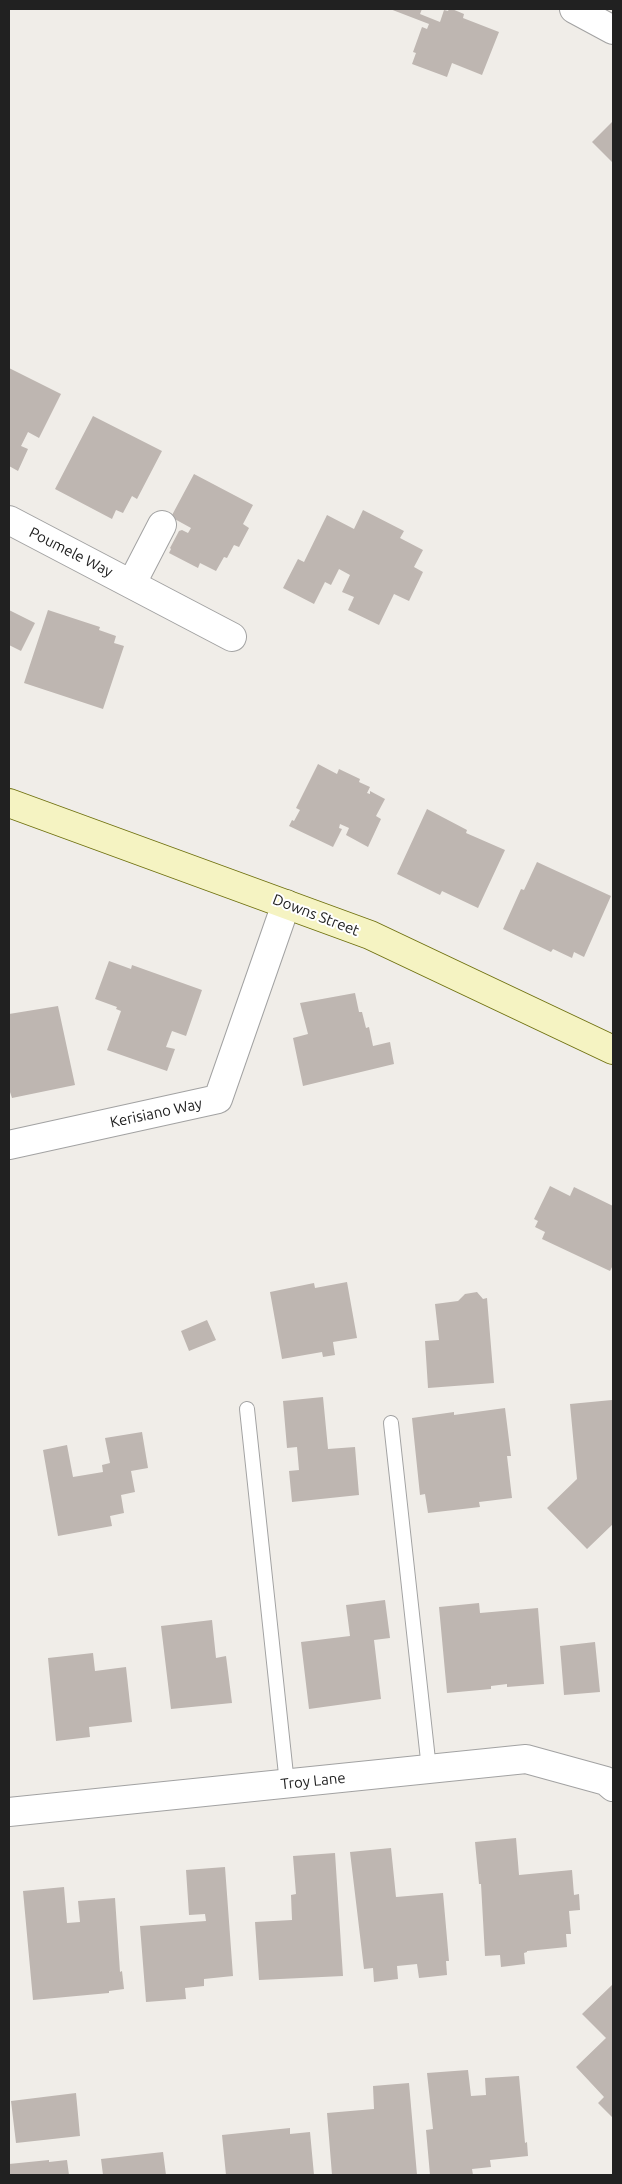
<!DOCTYPE html>
<html>
<head>
<meta charset="utf-8">
<style>
  body { margin:0 }
  #map { position:relative; width:622px; height:2184px; overflow:hidden; background:#f0ede8; font-family:Ubuntu,sans-serif }
  canvas { display:block }
  .frame { position:absolute; inset:0; border:10px solid #212121; pointer-events:none }
</style>
</head>
<body>
<div id="map">
<canvas width="622" height="2184"></canvas>
<div class="frame"></div>
</div>
<script>
const context = document.querySelector('canvas').getContext('2d');
context.lineJoin = 'round';
function paint(path, color) { context.fillStyle = color; context.fill(path, 'evenodd'); }
const toPath = rows => new Path2D(rows.map(r => 'M' + r).join(''));
function strokePath(path, color, width, dash) { context.strokeStyle = color; context.lineWidth = width; context.lineCap = dash ? 'butt' : 'round'; context.setLineDash(dash || []); context.stroke(path); }
function write(font, color, halo, rows, align = 'center') {
  context.font = font + ' Ubuntu,sans-serif'; context.lineWidth = 4; context.setLineDash([]); context.textBaseline = 'middle'; context.strokeStyle = halo; context.fillStyle = color; for (const [text, x, y, turn = 0] of rows) {
    context.save(); context.translate(x, y); context.rotate((+turn || 0) * Math.PI / 180); context.textAlign = isNaN(turn) ? turn : align; if (halo) context.strokeText(text, 0, 0); context.fillText(text, 0, 0); context.restore();
  }
}
paint(toPath([
  [390,9,422,9,420,14,440,22,444,10,448,11,449,9,452,9,464,14,463,18,499,32,482,75,452,63,447,77,412,64,416,53,413,52,422,27,427,29,429,24],
  [613,121,613,163,592,142],
  [9,368,61,394,39,438,28,432,21,446,28,449,18,471,9,466],
  [93,416,162,451,137,499,132,496,123,513,116,510,112,519,55,489],
  [194,474,253,505,243,524,249,528,239,547,234,545,227,558,224,557,216,571,200,563,198,568,169,553,171,549,170,548,179,531,182,530,188,533,191,528,171,517],
  [363,510,404,531,400,538,423,550,414,567,423,572,409,601,394,594,379,625,348,610,354,597,342,592,350,575,339,569,331,585,325,582,314,604,283,588,298,559,304,562,327,515,354,529],
  [9,610,35,623,21,651,9,645],
  [48,610,100,627,99,630,116,636,114,643,124,646,103,709,24,683],
  [318,764,337,774,339,769,360,779,359,782,370,787,367,793,370,794,370,791,385,799,376,816,381,819,368,847,346,835,349,828,340,824,339,828,342,829,333,847,289,826,292,820,294,821,300,810,296,808],
  [427,809,467,830,466,833,505,850,478,908,442,891,440,895,397,874],
  [537,862,611,896,584,957,574,952,572,958,553,949,551,952,503,929,521,889,524,890],
  [109,961,131,969,132,965,202,990,186,1036,172,1031,166,1047,175,1049,167,1071,107,1050,121,1011,116,1009,117,1007,95,999],
  [355,993,359,1012,362,1012,366,1028,369,1027,373,1046,390,1042,394,1064,303,1086,293,1038,308,1034,300,1003],
  [58,1006,75,1085,12,1098,9,1089,9,1014],
  [550,1186,570,1196,574,1187,613,1206,613,1265,610,1271,542,1239,545,1232,535,1227,538,1221,534,1219],
  [347,1282,357,1338,333,1342,335,1355,323,1357,322,1352,282,1359,270,1292,314,1283,315,1288],
  [477,1292,483,1299,487,1298,494,1383,428,1388,425,1341,439,1340,435,1304,458,1301,465,1294],
  [207,1320,216,1340,189,1351,181,1331],
  [323,1397,328,1449,355,1447,359,1495,292,1502,289,1471,299,1470,297,1447,287,1448,283,1401],
  [612,1400,613,1524,587,1549,547,1508,577,1479,570,1404],
  [505,1408,511,1456,507,1456,512,1498,479,1502,480,1507,428,1513,425,1494,420,1495,412,1418,454,1412,454,1415],
  [142,1432,148,1468,131,1471,135,1492,121,1495,124,1513,110,1516,112,1526,58,1536,43,1450,67,1445,73,1477,103,1472,102,1465,110,1463,105,1438],
  [385,1600,390,1638,374,1640,381,1699,309,1709,301,1642,350,1636,346,1605],
  [479,1603,480,1613,538,1608,544,1684,507,1687,507,1684,491,1686,491,1689,447,1693,439,1607],
  [212,1620,216,1658,226,1656,232,1703,171,1709,161,1626],
  [595,1642,600,1692,564,1695,560,1646],
  [93,1653,95,1671,126,1667,132,1722,89,1727,90,1737,56,1741,48,1658],
  [516,1838,519,1875,572,1870,574,1895,579,1894,580,1910,569,1911,571,1934,566,1934,567,1947,527,1951,527,1952,524,1953,525,1964,501,1967,500,1955,485,1956,481,1884,479,1884,475,1842],
  [391,1848,396,1897,443,1893,449,1961,446,1961,447,1975,419,1978,417,1964,397,1966,398,1979,374,1982,373,1968,364,1969,350,1852],
  [335,1853,343,1976,259,1980,255,1922,292,1920,291,1895,296,1894,293,1856],
  [225,1867,233,1976,204,1979,204,1986,185,1988,186,1999,146,2002,140,1926,206,1921,205,1914,189,1915,186,1870],
  [64,1887,67,1923,80,1922,78,1901,115,1898,120,1972,122,1971,124,1989,109,1991,109,1993,33,2000,23,1891],
  [612,1985,613,2116,612,2117,598,2103,604,2097,576,2067,606,2038,582,2014],
  [468,2070,471,2096,486,2095,485,2078,519,2076,525,2143,527,2142,528,2156,490,2160,491,2167,472,2169,473,2175,430,2175,426,2130,433,2129,427,2073],
  [409,2083,417,2175,332,2175,327,2113,374,2109,373,2086],
  [76,2093,80,2136,16,2143,11,2101],
  [290,2128,290,2134,310,2132,314,2175,226,2175,222,2135],
  [163,2152,166,2175,103,2175,101,2159],
  [49,2160,49,2162,67,2160,69,2175,9,2175,9,2164]
]), '#beb6b1');
const service = toPath([
  [247,1409,287,1784],
  [391,1423,429,1769]
]);
const minor = toPath([
  [9,520,232,637],
  [132,583,162,525],
  [9,1145,218,1099,286,904],
  [9,1812,526,1759,606,1781,613,1787]
]);
const tertiary = toPath([
  [574,9,613,30]
]);
const secondary = toPath([
  [9,803,370,935,613,1050]
]);
strokePath(service, '#a2a2a2', 16);
strokePath(minor, '#a2a2a2', 30);
strokePath(tertiary, '#a2a2a2', 30);
strokePath(secondary, '#6f710f', 30);
strokePath(service, '#fff', 14);
strokePath(minor, '#fff', 28);
strokePath(tertiary, '#fff', 28);
strokePath(secondary, '#f5f3c2', 28);
write('15px', '#212121', '#fff', [
  ["Poumele Way",71,552,27],
  ["Downs Street",316,915,21],
  ["Kerisiano Way",156,1113,-12],
  ["Troy Lane",313,1781,-6]
]);
</script>
</body>
</html>
